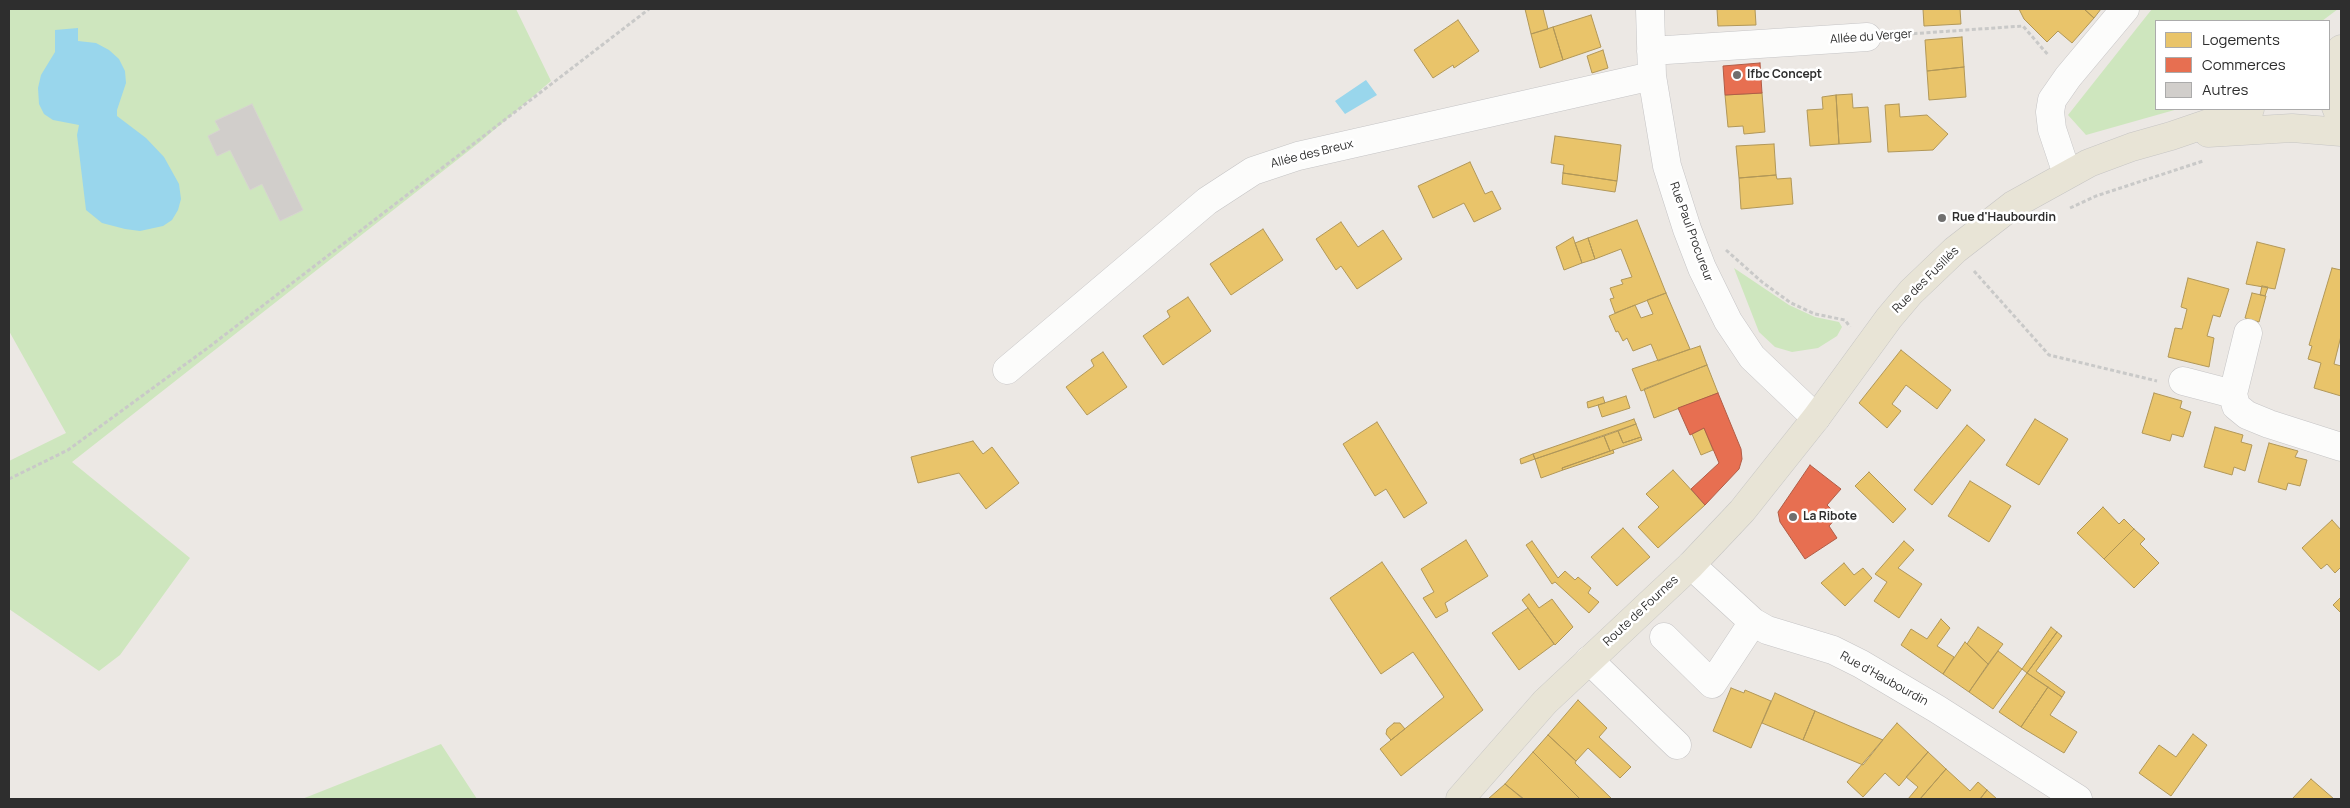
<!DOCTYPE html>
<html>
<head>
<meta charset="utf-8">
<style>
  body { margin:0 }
  #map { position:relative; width:2350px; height:808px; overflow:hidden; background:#ece8e4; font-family:Manrope,sans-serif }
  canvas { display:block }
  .frame { position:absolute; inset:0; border:10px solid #2e2e2e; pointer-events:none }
  .legend { position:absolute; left:2155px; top:20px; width:175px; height:90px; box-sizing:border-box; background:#fff; border:1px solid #ababab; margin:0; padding:6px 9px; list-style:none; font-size:15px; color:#2e2e2e }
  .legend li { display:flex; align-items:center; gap:10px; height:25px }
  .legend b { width:25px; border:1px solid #ababab }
</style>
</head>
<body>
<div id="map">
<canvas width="2350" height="808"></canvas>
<div class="frame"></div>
<ul class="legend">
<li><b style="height:14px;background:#e9c46a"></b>Logements</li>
<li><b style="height:14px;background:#e76f51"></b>Commerces</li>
<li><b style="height:14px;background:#d1cecb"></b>Autres</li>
</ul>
</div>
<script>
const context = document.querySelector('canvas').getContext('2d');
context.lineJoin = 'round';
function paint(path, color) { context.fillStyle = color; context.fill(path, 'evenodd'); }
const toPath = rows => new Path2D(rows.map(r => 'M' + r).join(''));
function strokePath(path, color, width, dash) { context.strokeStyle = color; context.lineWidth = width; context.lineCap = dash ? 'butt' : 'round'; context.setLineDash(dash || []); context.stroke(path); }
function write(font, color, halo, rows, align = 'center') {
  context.font = font + ' Manrope,sans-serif'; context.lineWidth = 5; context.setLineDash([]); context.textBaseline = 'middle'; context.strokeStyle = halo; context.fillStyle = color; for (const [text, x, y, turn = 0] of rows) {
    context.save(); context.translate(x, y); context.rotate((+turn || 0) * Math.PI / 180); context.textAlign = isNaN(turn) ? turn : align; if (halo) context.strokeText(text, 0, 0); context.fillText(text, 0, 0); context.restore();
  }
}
paint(toPath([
  [9,9,516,9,551,81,480,142,72,462,190,558,120,655,99,671,9,609,9,461,66,433,9,331],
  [2152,9,2338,9,2322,21,2156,21,2156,109,2178,109,2086,135,2068,115],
  [1734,268,1789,305,1815,317,1839,322,1842,327,1837,336,1818,348,1792,352,1775,347,1759,332],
  [441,744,477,799,302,799]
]), '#cee6be');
paint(toPath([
  [78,28,78,41,96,43,109,50,119,59,125,71,126,83,117,110,117,116,146,138,164,157,179,184,181,199,178,210,172,220,163,226,140,231,125,229,102,223,86,210,77,135,79,125,53,120,44,114,39,104,38,88,41,75,55,52,55,30],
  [1366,80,1377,95,1345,114,1335,101]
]), '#99d6ec');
const homes = toPath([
  [1525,9,1543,9,1548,29,1531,34,1525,9],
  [1717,9,1755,9,1756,25,1718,26,1717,9],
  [1923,9,1960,9,1961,24,1924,26,1923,9],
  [2019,9,2084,9,2094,18,2072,43,2058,31,2047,42,2024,19,2019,9],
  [2084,9,2101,9,2094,18,2084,9],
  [1591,15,1601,47,1563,60,1553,27,1591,15],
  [1458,20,1479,51,1454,68,1453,65,1433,78,1414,50,1458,20],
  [1553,27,1563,60,1540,68,1531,34,1553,27],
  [1962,37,1964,67,1927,71,1925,40,1962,37],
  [1603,50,1608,68,1592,73,1587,56,1603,50],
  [1964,67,1966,97,1929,100,1927,71,1964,67],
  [1762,93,1765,132,1744,134,1743,126,1728,127,1725,95,1762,93],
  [1852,94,1853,108,1868,107,1871,142,1839,144,1836,95,1852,94],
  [1836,95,1839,144,1810,146,1807,110,1823,109,1822,97,1836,95],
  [1899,104,1900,117,1927,115,1948,134,1933,150,1888,152,1885,105,1899,104],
  [1555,136,1621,145,1617,181,1563,173,1564,165,1551,163,1555,136],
  [1774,144,1776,175,1739,178,1736,146,1774,144],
  [1470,162,1485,194,1492,191,1501,209,1474,222,1464,203,1433,218,1418,186,1470,162],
  [1563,173,1617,181,1615,192,1562,184,1563,173],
  [1776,175,1777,179,1791,178,1793,204,1741,209,1739,178,1776,175],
  [1637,220,1666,293,1615,313,1610,299,1614,298,1610,288,1623,284,1621,280,1632,277,1621,249,1595,259,1588,238,1637,220],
  [1341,222,1358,247,1383,230,1402,259,1357,289,1341,266,1336,270,1316,239,1341,222],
  [1263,229,1283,260,1231,295,1210,264,1263,229],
  [1573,237,1582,263,1564,270,1556,247,1573,237],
  [1588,238,1595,259,1582,263,1575,243,1588,238],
  [2257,242,2285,249,2275,289,2246,284,2257,242],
  [2332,268,2341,270,2341,336,2334,364,2341,366,2341,396,2314,388,2321,363,2308,359,2312,346,2309,345,2332,268],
  [2188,278,2229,289,2220,317,2213,315,2207,336,2214,338,2209,367,2168,357,2175,328,2182,329,2187,309,2181,307,2188,278],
  [2262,286,2268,287,2265,296,2260,295,2262,286],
  [1666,293,1690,349,1658,361,1651,344,1633,351,1627,338,1623,341,1618,331,1616,332,1609,316,1635,305,1641,318,1653,314,1647,300,1666,293],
  [2252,293,2266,296,2259,322,2245,318,2252,293],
  [1188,297,1211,331,1163,365,1143,336,1170,317,1167,311,1188,297],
  [1700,346,1707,365,1641,391,1632,369,1700,346],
  [1901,350,1951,390,1937,409,1906,385,1892,404,1901,411,1887,428,1859,403,1901,350],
  [1103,352,1127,387,1087,415,1066,387,1094,366,1091,360,1103,352],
  [1707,365,1718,393,1654,418,1644,389,1707,365],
  [2154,393,2182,401,2180,408,2191,412,2183,437,2172,434,2170,441,2142,433,2154,393],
  [1626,396,1630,408,1602,417,1598,405,1626,396],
  [1603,397,1605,403,1588,408,1587,402,1603,397],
  [1634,419,1636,424,1535,459,1533,454,1634,419],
  [2035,419,2068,439,2039,485,2006,465,2035,419],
  [1377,422,1427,503,1404,518,1386,489,1375,496,1343,444,1377,422],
  [1636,424,1641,437,1623,443,1618,431,1636,424],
  [1967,425,1985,440,1932,505,1914,490,1967,425],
  [2215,427,2243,435,2241,442,2252,445,2245,471,2234,467,2232,475,2204,467,2215,427],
  [1704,428,1713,450,1701,455,1692,434,1704,428],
  [1618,431,1623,443,1641,437,1642,440,1610,451,1604,436,1618,431],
  [1604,436,1610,451,1562,468,1563,470,1541,478,1535,459,1604,436],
  [973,441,983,454,992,447,1019,483,986,509,959,473,918,483,911,457,973,441],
  [2269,443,2298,451,2295,457,2307,460,2300,486,2288,483,2286,490,2258,482,2269,443],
  [1613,450,1614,453,1563,470,1562,468,1613,450],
  [1533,454,1535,459,1521,464,1520,459,1533,454],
  [1673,470,1705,505,1658,548,1638,527,1659,507,1646,494,1673,470],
  [1869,472,1906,509,1893,523,1855,486,1869,472],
  [1970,481,2011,506,1989,542,1948,516,1970,481],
  [2103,507,2119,524,2124,519,2134,529,2104,559,2077,533,2103,507],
  [2332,520,2341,530,2341,567,2335,573,2327,564,2321,569,2302,548,2332,520],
  [1623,528,1650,557,1617,586,1591,557,1623,528],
  [2134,529,2145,539,2140,544,2159,563,2134,588,2104,559,2134,529],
  [1466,540,1488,576,1445,603,1448,611,1436,618,1423,598,1434,592,1421,569,1466,540],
  [1532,541,1558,578,1565,571,1575,580,1578,577,1591,588,1588,593,1599,602,1589,613,1555,582,1552,584,1526,545,1532,541],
  [1904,541,1914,550,1898,568,1922,584,1899,618,1874,601,1887,582,1875,574,1904,541],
  [1382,562,1483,710,1401,776,1380,749,1444,697,1413,652,1381,674,1330,598,1382,562],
  [1844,563,1854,575,1863,568,1872,578,1845,606,1821,583,1844,563],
  [1529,594,1539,608,1552,599,1573,627,1555,645,1522,600,1529,594],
  [2341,597,2341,613,2333,605,2341,597],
  [1528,608,1554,644,1519,670,1492,633,1528,608],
  [1941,619,1950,628,1937,646,1954,657,1943,674,1901,645,1911,629,1927,639,1941,619],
  [1978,627,2003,644,1988,664,1967,644,1978,627],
  [2051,627,2057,632,2027,673,2022,669,2051,627],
  [2057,632,2062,636,2036,671,2065,692,2062,697,2027,673,2057,632],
  [1965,642,1988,664,1969,692,1943,674,1965,642],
  [1998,651,2022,669,1993,709,1969,692,1998,651],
  [2027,673,2048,687,2021,727,1999,712,2027,673],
  [2048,687,2062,697,2050,715,2077,732,2064,753,2021,727,2048,687],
  [1731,688,1744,693,1745,690,1771,701,1751,748,1713,731,1731,688],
  [1775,693,1815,711,1803,740,1762,723,1775,693],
  [1578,700,1607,728,1599,737,1631,767,1620,778,1588,748,1576,761,1548,735,1578,700],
  [1815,711,1852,727,1883,740,1863,765,1803,740,1815,711],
  [1394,723,1400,723,1405,729,1391,740,1386,734,1387,729,1394,723],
  [1897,723,1928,752,1899,786,1885,773,1863,797,1847,782,1897,723],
  [2193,734,2207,745,2171,796,2139,773,2159,745,2176,757,2193,734],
  [1548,735,1576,761,1575,763,1612,799,1580,799,1533,752,1548,735],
  [1533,752,1580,799,1524,799,1505,784,1533,752],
  [1928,752,1946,769,1920,799,1908,799,1918,787,1906,777,1928,752],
  [1946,769,1970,791,1978,782,1987,790,1980,799,1920,799,1946,769],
  [2311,779,2334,799,2292,799,2311,779],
  [1505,784,1523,799,1488,799,1505,784],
  [1987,790,1997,799,1980,799,1987,790]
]);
paint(homes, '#e9c46a');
strokePath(homes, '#b19758', 1);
const shops = toPath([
  [1760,63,1762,93,1725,95,1723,66,1760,63],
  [1718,393,1741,449,1742,459,1739,469,1705,505,1691,489,1719,463,1704,428,1690,435,1678,408,1718,393],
  [1810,465,1841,489,1827,505,1838,516,1829,526,1837,538,1805,559,1780,522,1778,512,1810,465]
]);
paint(shops, '#e76f51');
strokePath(shops, '#b05c46', 1);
const building = toPath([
  [252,104,303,210,280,221,262,184,250,190,230,150,217,156,208,136,220,130,215,121,252,104]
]);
paint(building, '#d1cecb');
strokePath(building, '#d7d4d0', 1);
const minor = toPath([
  [1650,9,1652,76,1667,166,1687,229,1702,268,1728,321,1752,357,1816,418],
  [1651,51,1867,37],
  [2067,174,2052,129,2050,112,2052,100,2068,77,2125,9],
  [2248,333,2233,394,2236,406,2247,415,2269,424,2341,447],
  [1007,370,1207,201,1253,171,1298,156,1652,76],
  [2183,381,2233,394],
  [1691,565,1753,622,1767,630,1833,650,1861,664,1937,709,2078,799],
  [1664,637,1712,684,1753,622],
  [1589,660,1677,745]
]);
const major = toPath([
  [2341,49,2333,69,2332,85,2334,102,2341,120],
  [2208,133,2292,128,2341,132],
  [1460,799,1545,702,1691,565,1742,511,1816,418,1889,318,1911,292,1955,250,2013,205,2089,163,2132,147,2171,136,2250,109]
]);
strokePath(minor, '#c5c4c5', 29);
strokePath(major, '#c6c5c4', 29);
strokePath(toPath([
  [1894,35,2023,26,2049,56],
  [2070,208,2096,196,2203,161],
  [1726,250,1762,282,1791,303,1815,314,1845,320,1850,327],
  [1974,271,2049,355,2157,381],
  [9,479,68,450,209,347,649,9]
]), '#c9c9c8', 3, [4, 2.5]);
strokePath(minor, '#fcfcfb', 28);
strokePath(major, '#e8e4d6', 28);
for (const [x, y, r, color] of [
  [1737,75,5,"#706f6e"],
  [1942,218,5,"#706f6e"],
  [1793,517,5,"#706f6e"]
]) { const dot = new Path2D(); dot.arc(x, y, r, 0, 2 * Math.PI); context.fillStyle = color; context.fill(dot); strokePath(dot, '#fff', 2); }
write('12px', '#2e2e2e', '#fff', [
  ["Allée du Verger",1871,37,-4],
  ["Allée des Breux",1312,154,-14],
  ["Rue Paul Procureur",1691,232,70],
  ["Rue des Fusillés",1926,280,-45],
  ["Route de Fournes",1641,611,-43],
  ["Rue d'Haubourdin",1884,679,29]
]);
write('bold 12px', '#2e2e2e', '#fff', [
  ["Ifbc Concept",1747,75],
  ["Rue d'Haubourdin",1952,218],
  ["La Ribote",1803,517]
], 'left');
</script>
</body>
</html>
